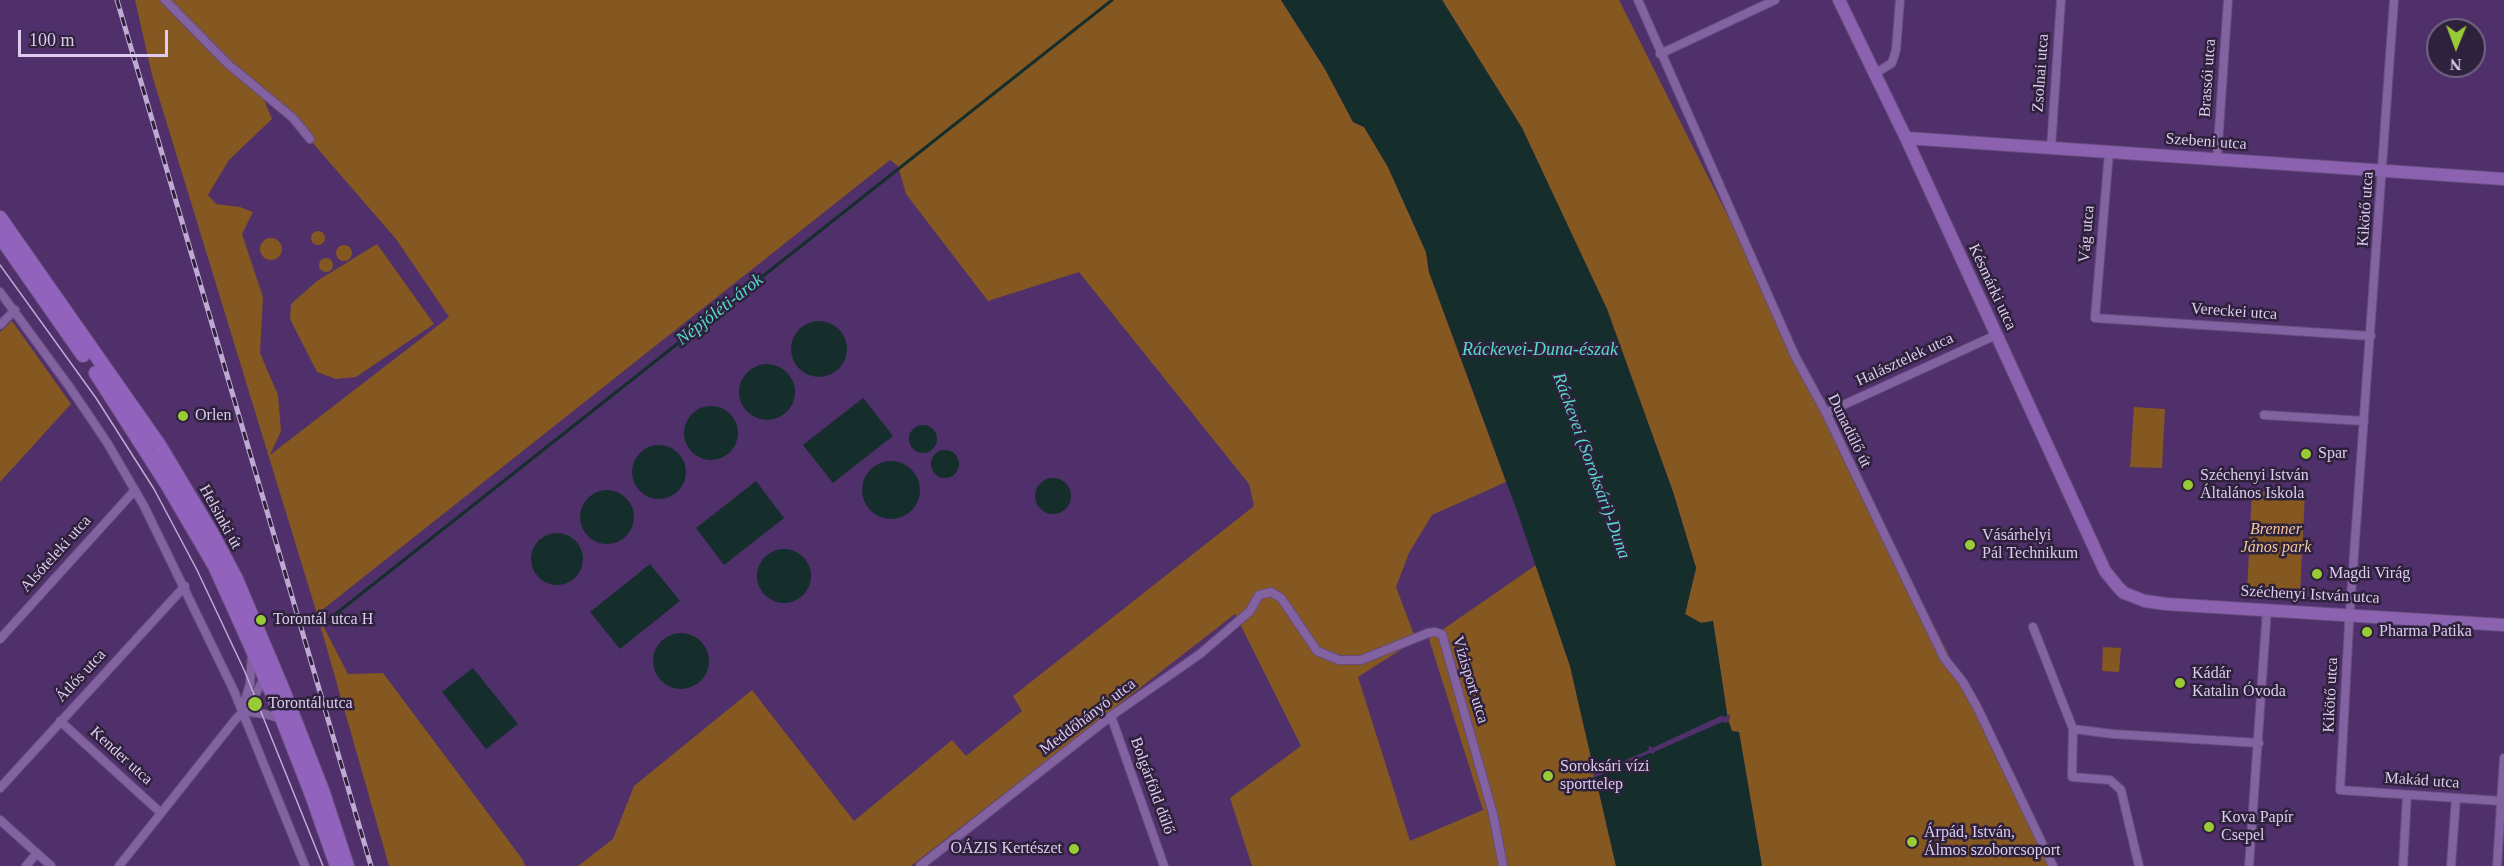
<!DOCTYPE html>
<html>
<head>
<meta charset="utf-8">
<style>
  body { margin:0 }
  #map { position:relative; width:2504px; height:866px; overflow:hidden; background:#4f306a; font-family:"Times New Roman",serif }
  canvas { display:block }
  .north { position:absolute; left:2426px; top:18px; width:60px; height:60px; box-sizing:border-box; background:#2e213b; border:2px solid #746583; border-radius:50%; rotate:181deg; font-size:16px; font-weight:700; line-height:24px; text-align:center; color:#ddccef }
  .north::after { content:''; display:block; margin:auto; width:21px; height:27px; background:#99cb36; clip-path:polygon(50% 0,100% 100%,50% 72%,0 100%) }
  .scale { position:absolute; left:18px; top:30px; width:150px; height:27px; box-sizing:border-box; border:3px solid #ddccef; border-top:0; padding-left:8px; font-size:18px; line-height:21px; white-space:nowrap; color:#ddccef; -webkit-text-stroke:4px #2e213b; paint-order:stroke }
</style>
</head>
<body>
<div id="map">
<canvas width="2504" height="866"></canvas>
<div class="north">N</div>
<div class="scale">100 m</div>
</div>
<script>
const context = document.querySelector('canvas').getContext('2d');
context.lineJoin = 'round';
function paint(path, color) { context.fillStyle = color; context.fill(path, 'evenodd'); }
const toPath = rows => new Path2D(rows.map(r => 'M' + r).join(''));
function strokePath(path, color, width, dash) { context.strokeStyle = color; context.lineWidth = width; context.lineCap = dash ? 'butt' : 'round'; context.setLineDash(dash || []); context.stroke(path); }
function write(font, color, halo, rows, align = 'center') {
  context.font = font + ' "Times New Roman",serif'; context.lineWidth = 5; context.setLineDash([]); context.textBaseline = 'middle'; context.strokeStyle = halo; context.fillStyle = color; for (const [text, x, y, turn = 0] of rows) {
    context.save(); context.translate(x, y); context.rotate((+turn || 0) * Math.PI / 180); context.textAlign = isNaN(turn) ? turn : align; if (halo) context.strokeText(text, 0, 0); context.fillText(text, 0, 0); context.restore();
  }
}
paint(toPath([
  [135,0,1281,0,1325,69,1353,122,1364,127,1388,167,1426,252,1429,272,1506,482,1432,515,1409,553,1396,587,1416,640,1358,677,1410,841,1483,810,1429,639,1536,565,1570,666,1616,866,1252,866,1230,798,1301,746,1235,614,911,866,578,866,613,839,634,786,752,690,854,821,952,740,966,756,1022,711,1013,696,1254,506,1249,484,1079,272,988,301,906,194,898,166,890,160,317,614,348,674,383,673,523,860,525,866,389,866,317,614,152,75],
  [264,100,298,126,396,239,449,317,270,455,281,431,278,395,260,353,263,297,242,234,253,212,240,207,216,204,208,195,229,160,272,119],
  [1442,0,1619,0,2055,866,1762,866,1739,732,1732,731,1728,720,1713,621,1701,623,1685,614,1696,568,1673,492,1607,310,1522,128],
  '311 238a7 7 0 1 1 14 0a7 7 0 1 1-14 0Z',
  '260 249a11 11 0 1 1 22 0a11 11 0 1 1-22 0Z',
  [377,244,434,324,356,377,336,379,317,372,290,319,291,304,317,281],
  '336 253a8 8 0 1 1 16 0a8 8 0 1 1-16 0Z',
  '319 265a7 7 0 1 1 14 0a7 7 0 1 1-14 0Z',
  [12,321,71,404,0,482,0,332],
  [2134,407,2165,409,2162,468,2130,467],
  [2252,491,2305,494,2300,595,2247,592],
  [2103,647,2121,648,2119,672,2102,671]
]), '#855721');
paint(toPath([
  [1281,0,1442,0,1522,128,1607,309,1673,492,1696,568,1685,614,1701,623,1713,621,1728,720,1732,731,1739,732,1762,866,1616,866,1570,666,1517,511,1429,272,1426,252,1388,167,1364,127,1353,122,1325,69],
  '791 349a28 28 0 1 1 56 0a28 28 0 1 1-56 0Z',
  '739 392a28 28 0 1 1 56 0a28 28 0 1 1-56 0Z',
  [863,398,893,436,833,483,803,445],
  '684 433a27 27 0 1 1 54 0a27 27 0 1 1-54 0Z',
  '909 439a14 14 0 1 1 28 0a14 14 0 1 1-28 0Z',
  '632 472a27 27 0 1 1 54 0a27 27 0 1 1-54 0Z',
  '931 464a14 14 0 1 1 28 0a14 14 0 1 1-28 0Z',
  '862 490a29 29 0 1 1 58 0a29 29 0 1 1-58 0Z',
  '1035 496a18 18 0 1 1 36 0a18 18 0 1 1-36 0Z',
  [756,481,784,518,724,565,696,528],
  '580 517a27 27 0 1 1 54 0a27 27 0 1 1-54 0Z',
  '531 559a26 26 0 1 1 52 0a26 26 0 1 1-52 0Z',
  '757 576a27 27 0 1 1 54 0a27 27 0 1 1-54 0Z',
  [650,564,680,601,620,649,590,612],
  '653 661a28 28 0 1 1 56 0a28 28 0 1 1-56 0Z',
  [473,668,518,724,486,749,442,692]
]), '#152e2c');
paint(toPath([
  [1730,714,1730,719,1726,723,1722,722,1654,752,1654,754,1650,753,1594,778,1593,774,1649,750,1648,747,1651,746,1652,748,1723,715,1724,717]
]), '#4f306a');
strokePath(toPath([
  [328,620,1112,0]
]), '#152e2c', 3);
const street = toPath([
  [165,0,228,64,293,118,310,139],
  [1638,0,1795,356,1826,413,1944,658,1963,682,1977,707,2053,866],
  [2394,0,2349,624,2340,790,2501,801],
  [1660,54,1775,0],
  [1874,74,1892,63,1896,50,1900,0],
  [2051,148,2061,0],
  [2109,152,2095,318,2371,336],
  [2217,159,2228,0],
  [0,292,71,389,108,444,144,506,234,691,305,866],
  [0,325,15,310],
  [1826,413,1996,335],
  [2264,415,2364,421],
  [2033,627,2073,729,2072,777,2110,780,2121,790,2139,866],
  [0,639,135,490],
  [242,711,250,684,252,653],
  [242,711,265,714,282,719],
  [1111,716,1164,866],
  [60,721,161,813],
  [2073,729,2113,734,2259,743],
  [0,788,185,586],
  [0,820,51,866],
  [26,866,37,853],
  [119,866,235,720,251,703,266,674],
  [920,866,1111,716,1200,654,1250,611,1259,595,1271,592,1281,598,1317,651,1339,660,1361,660,1428,633,1435,632,1442,634,1493,814,1503,866],
  [2249,866,2267,609],
  [2403,866,2407,795],
  [2451,866,2456,798],
  [2497,866,2504,758]
]);
const secondary = toPath([
  [1839,0,1906,138,2105,571,2118,587,2124,593,2145,601,2166,604,2504,625],
  [1906,138,2504,179]
]);
const primary = toPath([
  [0,218,159,445,211,532,236,579,282,688,322,790,347,866],
  [0,236,83,355],
  [96,373,167,484,215,566,273,695,312,795,337,866]
]);
strokePath(street, '#674c7e', 10);
strokePath(secondary, '#674c7e', 14);
strokePath(primary, '#674c7e', 16);
strokePath(street, '#8262a1', 8);
strokePath(secondary, '#8a62af', 12);
strokePath(primary, '#9263bd', 14);
strokePath(toPath([
  [0,265,96,398,154,489,197,570,245,672,323,866]
]), '#beaad2', 1.5);
const rail = toPath([
  [117,0,371,866]
]);
strokePath(rail, '#beaad2', 5);
strokePath(rail, '#2e213b', 3, [9]);
for (const [x, y, r, color] of [
  [183,416,6,"#99cb36"],
  [2306,454,6,"#99cb36"],
  [2188,485,6,"#99cb36"],
  [1970,545,6,"#99cb36"],
  [2317,574,6,"#99cb36"],
  [261,620,6,"#99cb36"],
  [2367,632,6,"#99cb36"],
  [2180,683,6,"#99cb36"],
  [255,704,8,"#99cb36"],
  [1548,776,6,"#99cb36"],
  [2209,827,6,"#99cb36"],
  [1912,842,6,"#99cb36"],
  [1074,849,6,"#99cb36"]
]) { const dot = new Path2D(); dot.arc(x, y, r, 0, 2 * Math.PI); context.fillStyle = color; context.fill(dot); strokePath(dot, '#2e213b', 2); }
write('16px', '#ddccef', '#2e213b', [
  ["Zsolnai utca",2041,73,-86],
  ["Brassói utca",2208,78,-86],
  ["Szebeni utca",2206,142,4],
  ["Kikötő utca",2366,209,-86],
  ["Vág utca",2087,234,-85],
  ["Késmárki utca",1992,287,65],
  ["Vereckei utca",2234,312,4],
  ["Halásztelek utca",1905,360,-25],
  ["Dunadűlő út",1849,431,64],
  ["Helsinki út",220,517,61],
  ["Alsóteleki utca",56,554,-48],
  ["Széchenyi István utca",2310,595,3],
  ["Átlós utca",81,676,-47],
  ["Vízisport utca",1470,680,73],
  ["Kikötő utca",2331,695,-87],
  ["Meddőhányó utca",1088,717,-37],
  ["Kender utca",121,756,42],
  ["Makád utca",2422,781,4],
  ["Bolgárföld dűlő",1152,786,70]
]);
write('16px', '#ddccef', '#2e213b', [
  ["Orlen",195,416],
  ["Spar",2318,454],
  ["Széchenyi István",2200,476],
  ["Általános Iskola",2200,494],
  ["Vásárhelyi",1982,536],
  ["Pál Technikum",1982,554],
  ["Magdi Virág",2329,574],
  ["Torontál utca H",273,620],
  ["Pharma Patika",2379,632],
  ["Kádár",2192,674],
  ["Katalin Óvoda",2192,692],
  ["Torontál utca",268,704],
  ["Soroksári vízi",1560,767],
  ["sporttelep",1560,785],
  ["Kova Papír",2221,818],
  ["Csepel",2221,836],
  ["Árpád, István,",1924,833],
  ["Álmos szoborcsoport",1924,851],
  ["OÁZIS Kertészet",1062,849,"right"]
], 'left');
write('italic 16px', '#f3c79a', '#2e213b', [
  ["Brenner",2276,530],
  ["János park",2276,548]
]);
write('italic 18px', '#56d9cd', '#2e213b', [
  ["Népjóléti-árok",720,310,-38],
  ["Ráckevei-Duna-észak",1540,350],
  ["Ráckevei (Soroksári)-Duna",1591,466,70]
]);
</script>
</body>
</html>
